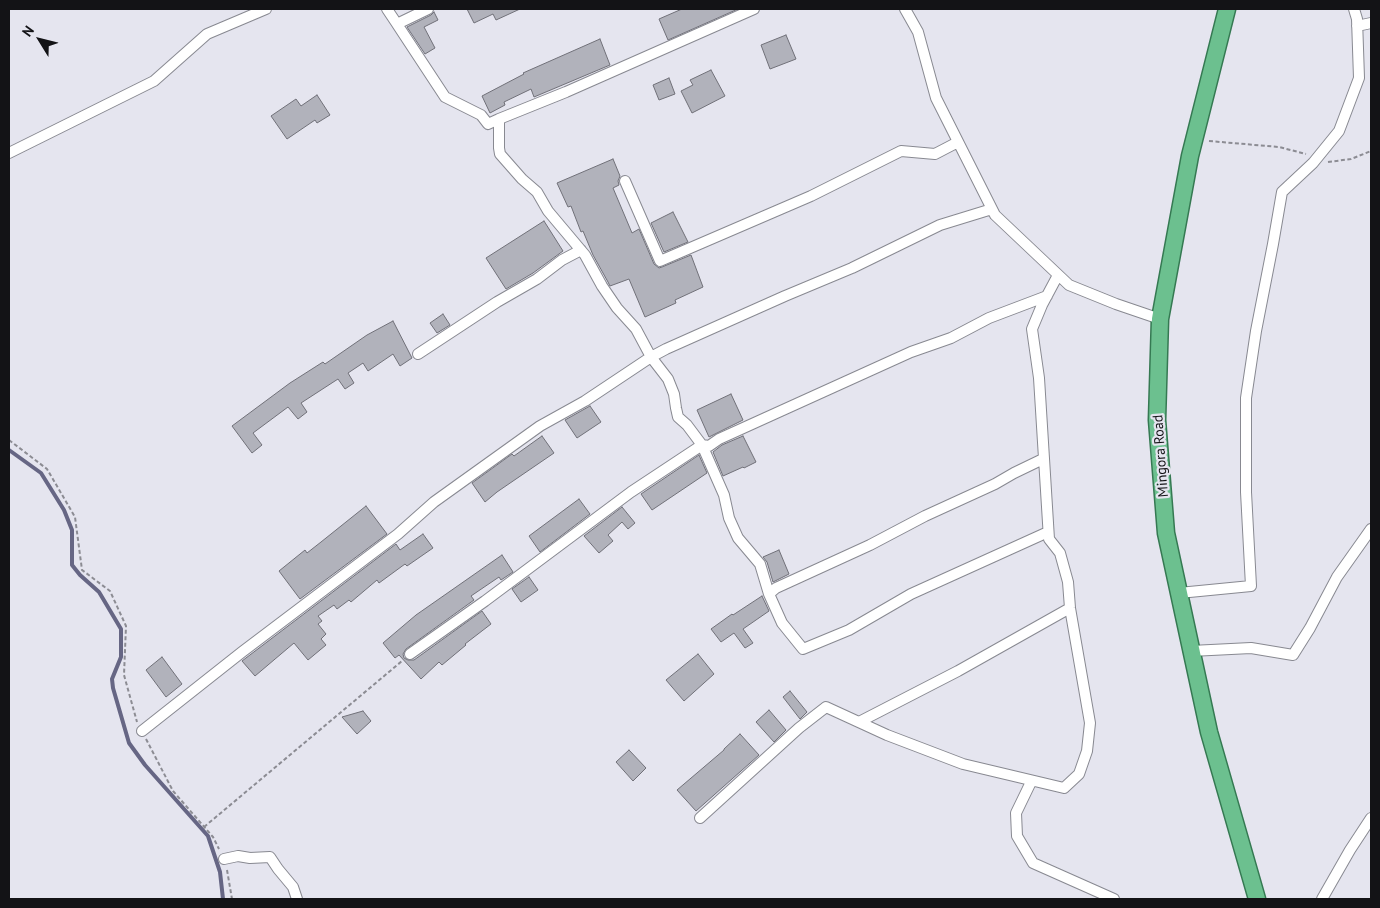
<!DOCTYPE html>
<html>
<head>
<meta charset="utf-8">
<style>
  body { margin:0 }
  #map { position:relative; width:1380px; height:908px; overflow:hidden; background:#e5e5ef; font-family:"PT Sans",sans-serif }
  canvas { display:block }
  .frame { position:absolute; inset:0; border:10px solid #131316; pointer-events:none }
  .north { position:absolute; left:15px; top:15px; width:50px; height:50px; -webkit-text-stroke:4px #e5e5ef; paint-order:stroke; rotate:306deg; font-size:14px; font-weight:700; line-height:20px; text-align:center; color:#131316 }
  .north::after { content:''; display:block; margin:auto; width:18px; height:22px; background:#131316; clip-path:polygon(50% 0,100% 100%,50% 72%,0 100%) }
</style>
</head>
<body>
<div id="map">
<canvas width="1380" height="908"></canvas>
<div class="frame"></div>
<div class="north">N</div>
</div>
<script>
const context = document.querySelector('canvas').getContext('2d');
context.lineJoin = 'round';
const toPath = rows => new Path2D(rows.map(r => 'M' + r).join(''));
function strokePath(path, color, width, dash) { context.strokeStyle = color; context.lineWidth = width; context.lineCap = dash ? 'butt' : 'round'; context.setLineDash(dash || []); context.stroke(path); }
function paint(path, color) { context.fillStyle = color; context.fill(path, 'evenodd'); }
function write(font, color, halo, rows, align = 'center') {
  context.font = font + ' "PT Sans",sans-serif'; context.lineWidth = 4.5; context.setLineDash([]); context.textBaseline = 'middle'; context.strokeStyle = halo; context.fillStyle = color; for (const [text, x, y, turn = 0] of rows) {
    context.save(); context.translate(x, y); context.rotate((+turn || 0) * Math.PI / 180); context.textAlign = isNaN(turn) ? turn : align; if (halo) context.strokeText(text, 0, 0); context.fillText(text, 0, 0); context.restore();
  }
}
strokePath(toPath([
  [9,450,41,473,64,510,72,530,72,565,80,575,99,592,121,629,121,657,112,679,113,688,129,743,145,765,208,836,220,872,223,899]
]), '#666684', 4);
const building = toPath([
  [467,9,520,9,496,20,493,14,474,23,467,9],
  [682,9,738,9,668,40,659,19,682,9],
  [434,12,438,20,424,27,435,48,425,54,407,27,431,15,434,12],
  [786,35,796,59,770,69,761,45,786,35],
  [600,39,610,65,534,97,531,89,504,102,505,105,490,113,482,96,524,74,523,73,600,39],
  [711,70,725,96,692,113,681,91,693,85,690,80,711,70],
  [669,78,675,94,659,100,653,85,669,78],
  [317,95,330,115,317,123,315,120,287,139,271,116,296,99,301,106,317,95],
  [613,159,620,176,618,181,619,185,613,188,632,233,639,229,654,264,659,268,662,267,691,255,703,287,675,300,676,303,645,317,629,279,610,286,608,282,593,255,583,231,581,232,571,206,568,207,557,183,613,159],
  [673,212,688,242,664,252,651,223,673,212],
  [544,221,563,251,533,273,506,289,486,258,544,221],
  [443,314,450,325,437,333,430,323,443,314],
  [393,321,412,358,400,366,393,354,368,371,363,363,348,373,354,383,345,389,338,379,301,403,307,412,298,419,288,407,253,433,262,445,252,453,232,426,290,383,323,362,325,364,367,335,393,321],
  [731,394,743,420,709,437,697,410,731,394],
  [590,406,601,422,577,438,565,420,590,406],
  [542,436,554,453,497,492,485,502,472,483,512,454,514,456,542,436],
  [743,436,756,462,744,468,743,467,723,476,713,452,722,445,743,436],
  [699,455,707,473,652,510,641,494,699,455],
  [579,499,590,514,540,552,529,536,579,499],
  [366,506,387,534,300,599,279,571,305,550,307,553,321,542,366,506],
  [622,507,635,523,628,529,622,522,608,535,613,541,599,553,584,536,622,507],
  [423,534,433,548,407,566,405,564,379,583,377,580,351,602,349,600,337,609,334,605,318,616,322,621,318,624,326,634,321,639,326,645,308,660,294,643,255,676,242,661,396,544,400,550,423,534],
  [779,550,789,574,773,582,767,562,763,557,779,550],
  [502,555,513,572,501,580,499,577,471,596,474,600,406,649,403,654,404,658,408,660,414,660,482,611,491,624,465,644,466,645,442,665,439,662,421,679,399,655,395,658,383,643,416,615,502,555],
  [529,577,538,590,521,602,512,589,529,577],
  [762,596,769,611,743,629,753,643,745,648,734,633,721,642,711,629,732,614,733,615,762,596],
  [698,654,714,674,684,701,666,680,698,654],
  [162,657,182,684,166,697,146,670,162,657],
  [790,691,807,712,800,719,783,697,790,691],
  [769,710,786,730,774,742,756,722,769,710],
  [363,711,371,721,357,734,342,717,363,711],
  [740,734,759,755,696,811,677,790,724,750,724,749,740,734],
  [629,750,646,768,633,781,616,762,629,750]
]);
paint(building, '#b1b2bb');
strokePath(building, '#707078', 1);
const minor = toPath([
  [387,9,397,24,428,9],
  [754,9,566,92,499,119,499,148,500,154,522,179,537,192,548,211,585,255,602,286,617,308,636,329,651,357,668,379,674,394,676,408,678,417,687,425,702,445,724,495,729,518,738,538,760,564,769,594],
  [905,9,918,32,936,98,995,215,1069,285,1116,304,1160,319],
  [397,24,445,97,481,115,488,124,499,119],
  [1357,26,1371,23],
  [9,153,154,81,207,34,266,9],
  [625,181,660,261,811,196,901,151,935,154,958,142],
  [418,354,497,302,537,279,562,260,581,250],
  [1043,459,1014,473,995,484,925,516,870,545,776,588,769,594,782,623,803,649,849,630,911,594,1048,532],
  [1179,593,1251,586,1246,492,1246,398,1256,331,1273,244,1282,192,1313,163,1339,131,1359,78,1357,19,1354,9],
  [1191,651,1251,648,1293,655,1310,628,1337,577,1371,529],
  [410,654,485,601,631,492,702,445,709,446,719,439,911,352,951,338,989,318,1047,296],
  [859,722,958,671,1070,608],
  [142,731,242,652,398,534,434,502,540,426,585,401,651,357,666,349,785,296,852,268,940,225,992,209],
  [1031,782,1016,813,1017,836,1033,863,1114,899],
  [700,818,799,728,826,707,887,735,963,764,1064,788,1079,774,1087,751,1090,723,1070,608,1068,582,1060,553,1049,539,1039,378,1032,329,1042,305,1058,275],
  [224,859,238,856,250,858,270,857,278,869,293,887,297,899],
  [1322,899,1350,850,1371,818]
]);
const trunk = toPath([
  [1227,9,1190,156,1160,319,1157,420,1166,533,1209,732,1257,899]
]);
strokePath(minor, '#888991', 12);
strokePath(trunk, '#357952', 19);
strokePath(toPath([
  [1209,141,1279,147,1306,154],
  [1328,162,1351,159,1371,151],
  [9,440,47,469,75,517,82,570,110,591,126,626,124,675,137,722],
  [146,739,173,791,213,837,219,849],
  [204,827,402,661],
  [227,870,232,899]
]), '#8c8c93', 2, [4, 2.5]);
strokePath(minor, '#fff', 10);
strokePath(trunk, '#6cc08f', 16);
write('14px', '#131316', '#e5e5ef', [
  ["Mingora Road",1161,456,-94]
]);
</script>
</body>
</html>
